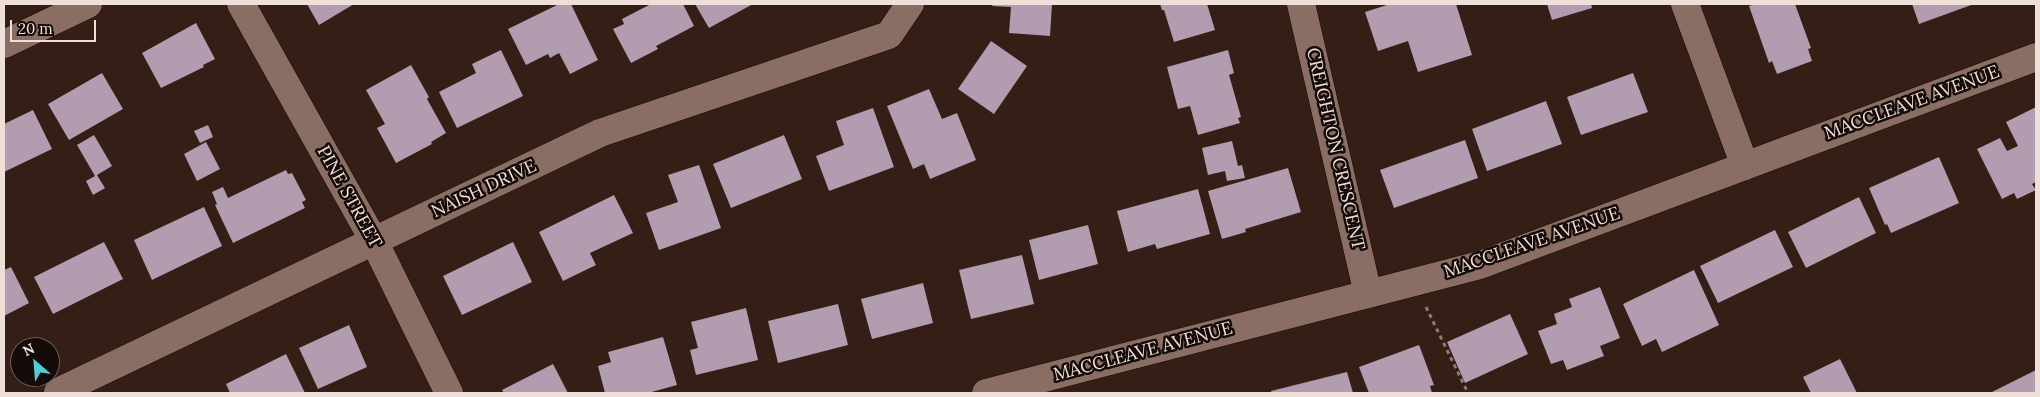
<!DOCTYPE html>
<html>
<head>
<meta charset="utf-8">
<style>
  body { margin:0 }
  #map { position:relative; width:2040px; height:397px; overflow:hidden; background:#351e16; font-family:Lora,serif }
  canvas { display:block }
  .frame { position:absolute; inset:0; border:5px solid #efdfd9; pointer-events:none }
  .north { position:absolute; left:10px; top:337px; width:50px; height:50px; box-sizing:border-box; background:#150b08; border:1px solid #6c605c; border-radius:50%; rotate:333deg; font-size:14px; font-weight:700; line-height:20px; text-align:center; color:#efdfd9 }
  .north::after { content:''; display:block; margin:auto; width:18px; height:22px; background:#51ccd3; clip-path:polygon(50% 0,100% 100%,50% 72%,0 100%) }
  .scale { position:absolute; left:10px; top:20px; width:86px; height:22px; box-sizing:border-box; border:2px solid #efdfd9; border-top:0; padding-left:6px; font-size:15px; line-height:18px; white-space:nowrap; color:#efdfd9; -webkit-text-stroke:4px #150b08; paint-order:stroke }
</style>
</head>
<body>
<div id="map">
<canvas width="2040" height="397"></canvas>
<div class="frame"></div>
<div class="north">N</div>
<div class="scale">20 m</div>
</div>
<script>
const context = document.querySelector('canvas').getContext('2d');
context.lineJoin = 'round';
function paint(path, color) { context.fillStyle = color; context.fill(path, 'evenodd'); }
const toPath = rows => new Path2D(rows.map(r => 'M' + r).join(''));
function strokePath(path, color, width, dash) { context.strokeStyle = color; context.lineWidth = width; context.lineCap = dash ? 'butt' : 'round'; context.setLineDash(dash || []); context.stroke(path); }
function write(font, color, halo, rows, align = 'center') {
  context.font = font + ' Lora,serif'; context.lineWidth = 5; context.setLineDash([]); context.textBaseline = 'middle'; context.strokeStyle = halo; context.fillStyle = color; for (const [text, x, y, turn = 0] of rows) {
    context.save(); context.translate(x, y); context.rotate((+turn || 0) * Math.PI / 180); context.textAlign = isNaN(turn) ? turn : align; if (halo) context.strokeText(text, 0, 0); context.fillText(text, 0, 0); context.restore();
  }
}
paint(toPath([
  [307,4,354,4,319,25],
  [559,4,571,4,598,60,570,74,559,53,550,58,548,54,526,65,508,29],
  [651,4,683,4,694,26,656,46,658,49,631,63,613,29,624,24,622,19],
  [695,4,753,4,709,28],
  [993,4,1052,4,1050,36,1009,33,1011,7,992,6],
  [1160,4,1207,4,1215,30,1174,42,1164,10,1162,10],
  [1390,4,1456,4,1472,55,1418,72,1408,41,1378,51,1365,12],
  [1547,4,1591,4,1592,8,1552,20],
  [1755,4,1795,4,1811,48,1808,49,1812,61,1777,74,1772,61,1769,63,1749,6],
  [1912,4,1974,4,1919,24],
  [196,23,215,59,203,65,204,67,161,88,142,53],
  [991,41,1027,66,994,114,958,89],
  [501,50,523,96,457,128,439,92,476,73,472,64],
  [1228,50,1234,73,1229,75,1241,117,1238,118,1240,123,1198,135,1190,106,1178,109,1167,67],
  [411,65,429,97,427,99,446,133,431,142,432,144,396,163,377,128,385,124,366,90],
  [102,73,123,109,69,140,48,104],
  [1633,73,1648,112,1581,135,1567,97],
  [929,89,942,119,957,113,976,160,930,179,924,164,913,169,887,106],
  [1546,101,1562,144,1487,171,1472,129],
  [2036,107,2036,182,2032,184,2036,190,2017,199,2014,193,2002,199,1977,149,2000,138,2007,151,2018,146,2006,122],
  [873,108,894,167,829,191,816,156,844,145,836,121],
  [33,110,52,149,4,172,4,124],
  [208,125,213,137,200,143,194,131],
  [94,135,112,166,97,175,105,188,93,195,86,181,95,176,77,145],
  [784,135,802,179,731,208,713,164],
  [1465,140,1478,178,1394,208,1380,170],
  [1232,141,1238,166,1242,165,1245,178,1227,181,1225,171,1208,175,1202,148],
  [206,142,220,169,197,181,184,154],
  [1939,157,1959,203,1891,233,1887,224,1885,225,1869,188],
  [699,165,721,228,659,250,646,213,678,202,668,175],
  [1288,168,1301,212,1245,229,1246,232,1222,239,1208,191],
  [286,170,288,174,292,173,306,200,302,202,305,208,233,243,215,205,217,204,212,192,223,187,228,198],
  [1198,189,1210,234,1157,249,1155,244,1128,252,1117,211],
  [614,195,633,233,590,253,596,265,563,281,539,232],
  [1859,197,1876,233,1806,268,1788,232],
  [204,207,222,246,152,280,134,240],
  [1088,225,1098,264,1039,280,1029,240],
  [1775,230,1793,267,1718,303,1700,266],
  [104,242,123,279,53,314,34,277],
  [513,242,532,282,462,315,443,276],
  [1022,255,1034,304,971,319,959,270],
  [11,267,29,303,4,316,4,270],
  [1694,270,1719,325,1662,352,1656,339,1642,346,1623,304],
  [923,283,933,323,872,339,861,299],
  [1600,287,1620,338,1600,346,1604,356,1567,370,1563,360,1551,364,1538,331,1557,324,1554,314,1572,307,1569,299],
  [838,304,848,345,778,363,768,321],
  [746,308,758,360,696,375,690,350,698,348,691,322],
  [1510,314,1528,354,1465,383,1447,342],
  [349,325,367,367,318,389,299,348],
  [663,337,677,385,648,393,605,393,598,366,611,362,608,352],
  [1419,345,1434,385,1430,386,1432,393,1369,393,1359,367],
  [286,354,305,393,230,393,226,384],
  [1840,359,1857,393,1811,393,1803,377],
  [553,364,568,393,504,393,502,390],
  [2036,370,2036,393,1990,393],
  [1347,372,1353,393,1272,393,1271,391]
]), '#b19cb0');
const minor = toPath([
  [241,4,374,241,449,393],
  [1301,4,1368,294],
  [1685,4,1745,166],
  [4,44,88,4],
  [58,392,600,133,889,35,910,4],
  [986,393,1480,265,2036,57]
]);
strokePath(minor, '#1b0802', 29);
strokePath(toPath([
  [1426,307,1468,393]
]), '#8f7b74', 3, [4, 4]);
strokePath(minor, '#8a6e64', 28);
write('18px', '#efdfd9', '#150b08', [
  ["MACCLEAVE AVENUE",1912,103,-20],
  ["CREIGHTON CRESCENT",1335,149,77],
  ["NAISH DRIVE",484,189,-25],
  ["PINE STREET",349,197,61],
  ["MACCLEAVE AVENUE",1532,243,-19],
  ["MACCLEAVE AVENUE",1143,352,-15]
]);
</script>
</body>
</html>
